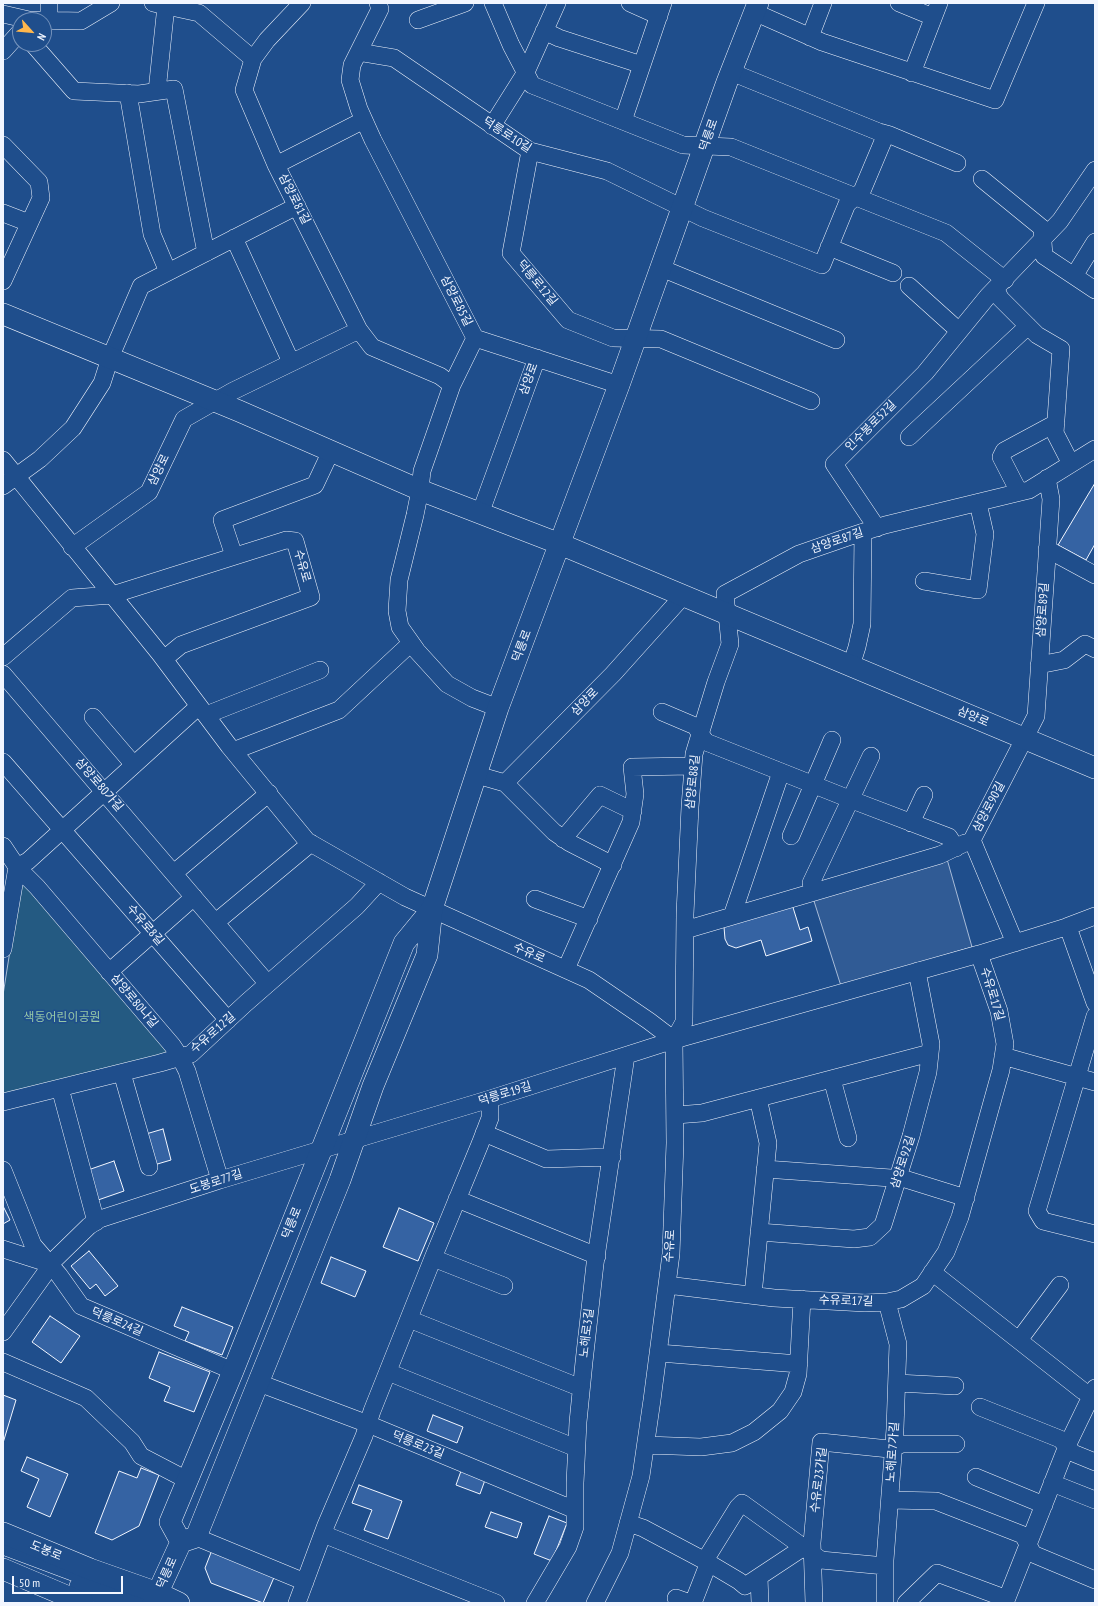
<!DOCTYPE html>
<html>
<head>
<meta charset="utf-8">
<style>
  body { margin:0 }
  #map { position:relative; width:1098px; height:1606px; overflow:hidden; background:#1f4e8c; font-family:"PT Sans Narrow",sans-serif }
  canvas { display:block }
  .frame { position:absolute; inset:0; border:4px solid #f2f6ff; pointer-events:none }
  .north { position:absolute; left:12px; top:12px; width:40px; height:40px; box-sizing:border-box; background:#1f4e8c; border:1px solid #7391ba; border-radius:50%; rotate:117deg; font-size:11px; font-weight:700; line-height:16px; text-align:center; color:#f2f6ff }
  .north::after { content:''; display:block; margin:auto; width:14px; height:18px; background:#ffb74d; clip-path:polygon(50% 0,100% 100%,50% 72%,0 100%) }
  .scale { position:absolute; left:12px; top:1576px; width:111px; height:18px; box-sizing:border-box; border:2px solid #f2f6ff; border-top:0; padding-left:5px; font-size:12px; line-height:14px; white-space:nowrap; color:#f2f6ff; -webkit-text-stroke:3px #1f4e8c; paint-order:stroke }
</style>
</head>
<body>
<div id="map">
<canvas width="1098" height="1606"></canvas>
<div class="frame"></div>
<div class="north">N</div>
<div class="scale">50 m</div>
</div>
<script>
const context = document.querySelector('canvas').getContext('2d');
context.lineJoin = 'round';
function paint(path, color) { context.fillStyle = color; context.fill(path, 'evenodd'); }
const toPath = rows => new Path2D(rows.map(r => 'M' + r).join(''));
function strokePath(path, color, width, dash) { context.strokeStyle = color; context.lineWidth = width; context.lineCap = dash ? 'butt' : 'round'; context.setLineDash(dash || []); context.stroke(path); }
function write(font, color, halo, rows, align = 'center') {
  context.font = font + ' "PT Sans Narrow","Noto Sans KR",sans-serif'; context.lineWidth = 3; context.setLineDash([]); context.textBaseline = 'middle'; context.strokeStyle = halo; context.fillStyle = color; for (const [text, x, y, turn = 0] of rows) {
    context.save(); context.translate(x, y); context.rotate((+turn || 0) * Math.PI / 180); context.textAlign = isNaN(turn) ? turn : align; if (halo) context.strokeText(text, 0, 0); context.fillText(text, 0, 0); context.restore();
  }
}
const green = toPath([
  [21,881,171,1054,3,1094,3,995,21,881]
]);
paint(green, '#245a82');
strokePath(green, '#a8bbd7', 1);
const parking = toPath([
  [947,859,972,947,841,986,813,898,947,859]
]);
paint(parking, '#305b95');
strokePath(parking, '#a8bbd7', 1);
const building = toPath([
  [1095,483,1095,544,1086,560,1058,545,1095,483],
  [791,901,800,930,808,927,812,941,766,956,761,940,736,948,728,945,725,939,724,927,791,901],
  [163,1129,171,1160,154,1165,146,1134,163,1129],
  [114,1161,124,1191,98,1200,88,1170,114,1161],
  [3,1206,10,1220,3,1224,3,1206],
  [399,1208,434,1223,418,1261,383,1247,399,1208],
  [89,1251,118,1286,105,1296,96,1284,90,1289,71,1266,89,1251],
  [331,1257,366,1271,355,1297,321,1283,331,1257],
  [182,1307,233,1327,222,1355,185,1341,189,1332,174,1326,182,1307],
  [50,1316,80,1336,61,1363,32,1342,50,1316],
  [159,1352,210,1372,194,1412,164,1401,170,1387,149,1378,159,1352],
  [3,1395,16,1400,3,1443,3,1395],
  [433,1415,463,1427,457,1443,427,1431,433,1415],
  [27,1457,68,1474,50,1517,27,1507,39,1479,21,1471,27,1457],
  [141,1468,159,1475,139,1526,112,1540,95,1533,119,1471,137,1478,141,1468],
  [461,1471,485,1480,480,1494,456,1485,461,1471],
  [359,1485,402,1501,388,1539,364,1530,372,1510,352,1503,359,1485],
  [491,1512,522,1523,517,1538,485,1527,491,1512],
  [549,1516,567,1523,552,1561,534,1554,549,1516],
  [212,1550,275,1575,263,1603,211,1583,205,1568,212,1550]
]);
paint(building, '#3563a3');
strokePath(building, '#f2f6ff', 1);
const minor = toPath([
  [49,3,49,20],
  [153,3,199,13,253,59],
  [302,3,267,40,253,59,244,90,276,165,359,330,372,347,440,376,452,385],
  [378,3,380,9,352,65,350,80,359,109,373,140,475,338],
  [493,3,511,45,532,85,683,145,731,147,946,233,1005,280],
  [630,3,659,16],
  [899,3,933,17],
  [754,12,822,42,995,100,1036,3],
  [3,14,29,20],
  [29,20,81,21,111,3],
  [418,20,465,3],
  [544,31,559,38,642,65],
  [810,37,823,3],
  [33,44,74,91,139,94,174,89,206,253],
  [3,51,20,32],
  [364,53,394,58,530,151,607,171,703,218,822,265,847,204,862,191,886,134],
  [731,72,879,132,890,135,957,163],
  [912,73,939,3],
  [157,91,166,6],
  [128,93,152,234,168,272],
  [623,121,663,3],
  [492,126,526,72,557,3],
  [3,145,39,182,41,198,3,281],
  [530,151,511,253,568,320,613,338,661,339,811,401],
  [276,165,364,120],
  [982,179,1042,228,1044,256,1095,290],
  [3,213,29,223],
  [234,238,291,362],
  [829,247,893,273],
  [661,268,836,340],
  [1074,276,1095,242],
  [909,286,959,331],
  [996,289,1000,298,1037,335,1061,349,1055,433,1071,464],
  [475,338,452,385,422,471,420,490,415,515,399,580,397,611,400,627,417,651,447,684,472,698,498,708],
  [475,338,619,385],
  [909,437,1028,326],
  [3,460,160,654,229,746,307,841,405,897,589,980,649,1021,674,1040],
  [3,486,40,459,73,428,102,383,110,358,141,286,297,206],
  [1019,492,1001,457,1004,451,1056,423],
  [480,514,537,358],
  [877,528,834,464,925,373,988,296,1060,221,1095,170],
  [72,547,149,492,184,419,233,391,359,330],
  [1047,549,1095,575],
  [234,556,222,520,315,485,331,451],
  [924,581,978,590,985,534,978,503],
  [3,657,72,598,112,595,286,540,295,541,311,597,181,645,164,659],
  [1039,665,1064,660,1085,644,1095,649],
  [851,666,857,647,862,624,863,532],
  [3,674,268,984],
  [662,712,695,726,706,742,852,800,949,837,956,848],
  [206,715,320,670],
  [93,717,134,765],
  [233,751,339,710,411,643],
  [3,762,228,1020],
  [477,775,505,783,613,674,683,596],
  [505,783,554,832,570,843,613,865],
  [911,823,924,795],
  [791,836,832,740],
  [563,839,600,795,633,811],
  [972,840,1036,716,1051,499,1047,478],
  [972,840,1015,943],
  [3,846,17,867,37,887,172,1045,180,1057,187,1071,220,1180],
  [17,867,28,861,199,706],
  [174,873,269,793],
  [814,892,811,883,871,756],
  [535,899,589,919],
  [732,916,781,772],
  [216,922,311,843],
  [1068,927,1095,1003],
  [685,930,940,855,965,843],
  [3,949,17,867],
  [566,969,631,822,635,794,632,767,693,766],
  [109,972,194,897],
  [1095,1016,1037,1211,1043,1221,1095,1234],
  [674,1040,684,1022,685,914,690,807,694,754,716,682,730,644,725,594,799,554,848,537,885,525,1029,490,1095,449],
  [1003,1056,1095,1082],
  [122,1073,149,1167],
  [832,1079,848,1138],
  [60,1088,96,1222],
  [3,1102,160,1063,191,1054,246,1003,357,906,379,882],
  [676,1115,702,1113,930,1053],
  [484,1133,546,1159,612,1157],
  [765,1169,905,1179,966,1198],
  [3,1170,33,1245,59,1275,81,1306,233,1371],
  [457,1199,597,1256],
  [759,1232,854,1239,870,1237,883,1225,911,1136,928,1072,931,1044,917,971],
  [3,1249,50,1264],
  [433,1258,504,1286],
  [932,1272,1083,1391,1095,1397],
  [667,1285,774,1298,865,1303,887,1302,901,1299,923,1286,946,1252,960,1217,1001,1070,1005,1044,999,1011,979,954],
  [753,1295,768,1143,758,1098],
  [409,1319,581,1388],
  [3,1332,44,1275,50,1264,89,1226,100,1219,220,1180,490,1099,674,1040,979,954,1066,927,1095,916],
  [1019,1340,1060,1285],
  [659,1353,799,1364],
  [3,1362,86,1398,132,1442,141,1456,187,1480],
  [388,1372,576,1448],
  [259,1383,368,1424,575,1510],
  [897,1383,955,1386],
  [980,1407,1060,1439,1073,1453,1095,1462],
  [646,1445,701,1447,732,1443,754,1432,780,1411,793,1392,798,1374,802,1299],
  [976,1477,1044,1505],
  [1052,1483,1095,1500],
  [890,1500,936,1501,1023,1535,1033,1554,1095,1580],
  [628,1523,643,1528,707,1562,739,1581,745,1586,804,1547],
  [323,1534,496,1603],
  [196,1537,305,1582],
  [3,1546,110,1586,149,1603],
  [759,1577,760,1603],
  [78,1586,117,1603],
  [676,1598,690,1603],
  [297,1603,326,1525,364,1436,372,1411,433,1258,480,1144,490,1118,490,1099],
  [535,1603,568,1547,575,1527,575,1483,578,1422,584,1362,595,1264,626,1056],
  [595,1603,620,1553,641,1476,652,1400,671,1254,675,1143,674,1040],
  [693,1603,707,1567,707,1557,738,1507,742,1503,821,1560,885,1566],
  [814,1603,812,1543,821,1442,889,1449,902,1444,956,1444],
  [885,1603,885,1560,895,1429,898,1344,887,1302],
  [906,1603,937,1573,999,1596,1006,1603],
  [1005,1603,1067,1446,1095,1388]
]);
const major = toPath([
  [3,314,239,411,420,490,560,544,1095,768],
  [3,1533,90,1569,158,1593,179,1603],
  [181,1542,170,1522,233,1371,404,943,432,909],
  [3,1569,83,1603],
  [153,1603,181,1542,196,1537,340,1180,373,1086,427,955,432,909,498,708,619,385,727,82,758,3]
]);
strokePath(minor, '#f2f6ff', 18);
strokePath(major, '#f2f6ff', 22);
strokePath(minor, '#1f4e8c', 17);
strokePath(major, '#1f4e8c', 21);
write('12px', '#f2f6ff', '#1f4e8c', [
  ["덕릉로10길",507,135,33],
  ["덕릉로",709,135,-71],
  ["삼양로81길",294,199,63],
  ["덕릉로12길",537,283,50],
  ["삼양로85길",456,301,63],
  ["삼양로",529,379,-70],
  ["인수봉로52길",871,426,-45],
  ["삼양로",159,470,-64],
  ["삼양로87길",837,541,-19],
  ["수유로",302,566,74],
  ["삼양로89길",1043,610,-86],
  ["덕릉로",522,646,-69],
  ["삼양로",585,702,-46],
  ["삼양로",973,717,23],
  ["삼양로88길",693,782,-84],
  ["삼양로80가길",99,785,49],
  ["삼양로90길",989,807,-62],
  ["수유로8길",145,925,49],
  ["수유로",529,953,24],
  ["수유로17길",992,994,73],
  ["삼양로80나길",134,1001,50],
  ["수유로12길",213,1033,-41],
  ["덕릉로19길",505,1094,-17],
  ["삼양로92길",903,1162,-72],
  ["도봉로77길",216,1182,-18],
  ["덕릉로",292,1223,-68],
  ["수유로",670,1246,-86],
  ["수유로17길",846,1301,2],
  ["덕릉로24길",117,1322,23],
  ["노해로3길",587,1333,-83],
  ["덕릉로23길",418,1445,22],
  ["노해로7가길",893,1452,-86],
  ["수유로23가길",819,1480,-83],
  ["도봉로",46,1551,22],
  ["덕릉로",167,1573,-66]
]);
write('12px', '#97c8a6', '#1f4e8c', [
  ["색동어린이공원",62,1018]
]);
</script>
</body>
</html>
